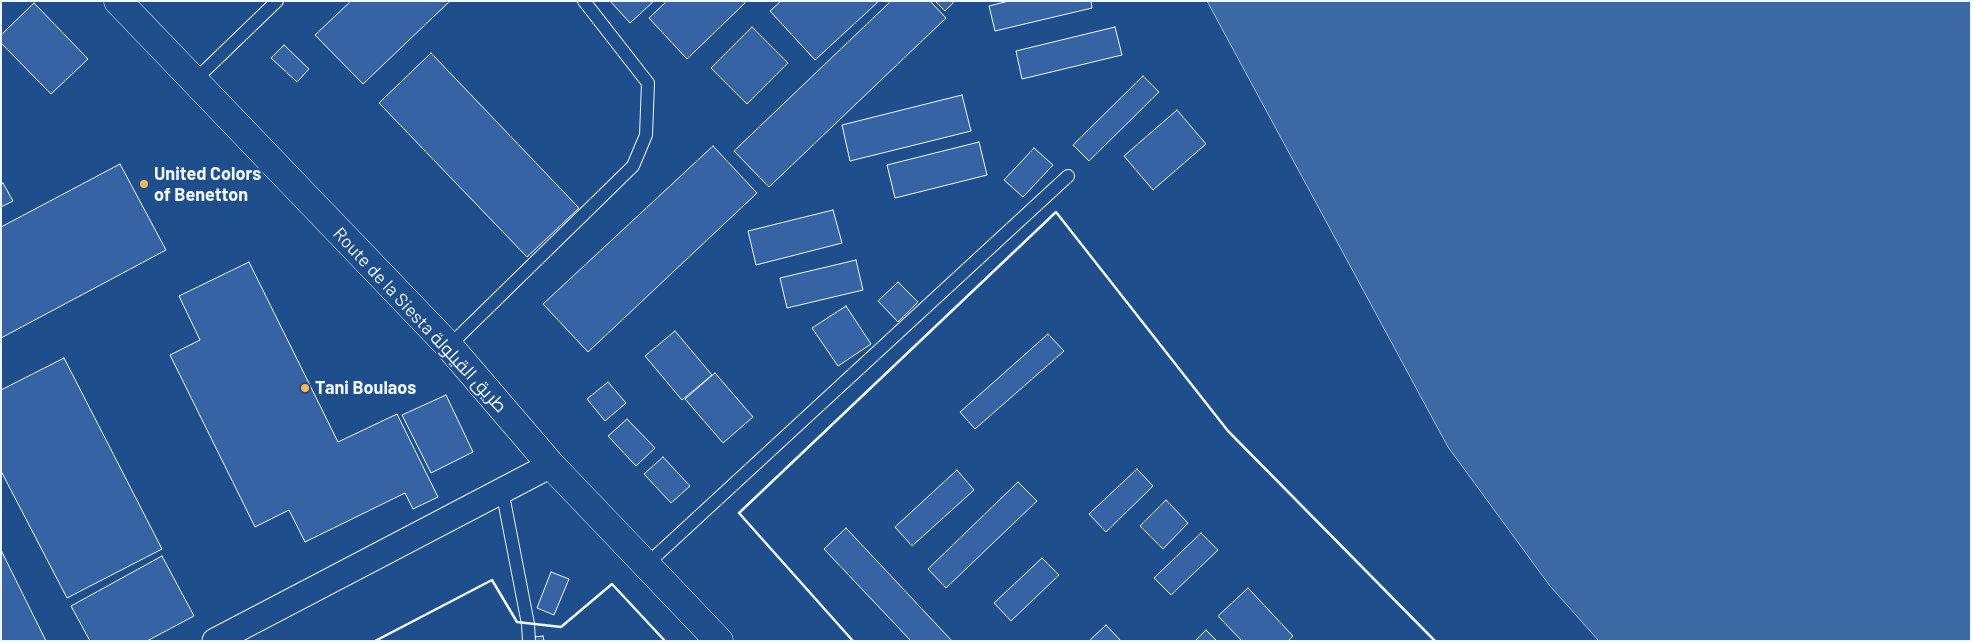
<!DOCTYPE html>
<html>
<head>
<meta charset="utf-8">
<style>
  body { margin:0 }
  #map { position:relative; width:1972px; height:642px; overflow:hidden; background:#1f4e8c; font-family:Barlow,sans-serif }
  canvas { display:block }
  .frame { position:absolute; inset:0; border:2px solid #f2f6ff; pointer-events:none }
</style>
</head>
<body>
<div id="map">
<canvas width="1972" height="642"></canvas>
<div class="frame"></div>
</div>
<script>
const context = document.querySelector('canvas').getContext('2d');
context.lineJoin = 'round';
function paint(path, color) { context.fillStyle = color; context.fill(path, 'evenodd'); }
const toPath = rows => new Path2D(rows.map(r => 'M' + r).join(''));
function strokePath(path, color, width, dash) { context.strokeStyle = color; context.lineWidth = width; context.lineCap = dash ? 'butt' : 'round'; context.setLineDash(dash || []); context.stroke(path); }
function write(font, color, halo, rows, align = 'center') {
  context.font = font + ' Barlow,Cairo,sans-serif'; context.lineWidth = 4; context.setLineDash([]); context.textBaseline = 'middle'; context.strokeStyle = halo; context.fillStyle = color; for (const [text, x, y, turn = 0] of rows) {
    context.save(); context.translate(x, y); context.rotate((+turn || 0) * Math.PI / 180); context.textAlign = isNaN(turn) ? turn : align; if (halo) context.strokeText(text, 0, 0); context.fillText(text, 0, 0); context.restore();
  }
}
const water = toPath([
  [1207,1,1971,1,1971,641,1599,641,1550,586,1448,447,1207,1]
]);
paint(water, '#3b69a3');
strokePath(water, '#a8bbd7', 1);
const building = toPath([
  [351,1,450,1,363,84,315,35,351,1],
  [610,1,654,1,630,23,610,1],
  [667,1,747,1,687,59,649,18,667,1],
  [781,1,879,1,815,60,770,11,781,1],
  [891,1,930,1,946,18,769,187,734,151,891,1],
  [935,1,955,1,945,11,935,1],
  [1009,1,1091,1,1092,8,995,31,989,6,1009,1],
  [34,3,88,59,51,94,1,43,1,35,34,3],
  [752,27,788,63,747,104,711,68,752,27],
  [1115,27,1122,55,1022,79,1016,51,1115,27],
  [284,45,309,69,297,82,271,58,284,45],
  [431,53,579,208,527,257,379,103,431,53],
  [1143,76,1159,92,1089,161,1073,145,1143,76],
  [962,95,971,131,850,161,842,125,962,95],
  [1177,110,1206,144,1153,190,1124,156,1177,110],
  [979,142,987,175,895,198,887,165,979,142],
  [713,146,757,193,588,352,543,304,713,146],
  [1034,148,1053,165,1023,197,1004,180,1034,148],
  [120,164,166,250,1,338,1,227,120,164],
  [3,183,13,201,1,207,1,184,3,183],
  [833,210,842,243,756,265,748,231,833,210],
  [856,260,863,290,787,308,780,278,856,260],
  [249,262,338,442,397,414,438,497,413,509,405,493,305,542,289,510,255,527,170,355,200,340,179,296,249,262],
  [898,282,918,302,898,322,878,301,898,282],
  [846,306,871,344,838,366,812,328,846,306],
  [675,331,712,375,682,400,645,356,675,331],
  [1048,334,1064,351,975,429,960,412,1048,334],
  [64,358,162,549,67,598,1,471,1,390,64,358],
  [715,373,753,417,723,443,685,399,715,373],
  [608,382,626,403,605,421,587,399,608,382],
  [446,395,473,452,431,473,402,415,446,395],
  [627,419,655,448,636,466,608,436,627,419],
  [663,457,690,486,671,503,644,474,663,457],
  [1137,469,1153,486,1106,532,1089,514,1137,469],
  [957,470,974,490,912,546,895,527,957,470],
  [1018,482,1037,501,946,588,928,569,1018,482],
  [1166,500,1188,523,1163,549,1140,526,1166,500],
  [846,528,952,641,911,641,824,549,846,528],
  [1201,533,1218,550,1171,595,1154,578,1201,533],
  [1,550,46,641,1,641,1,550],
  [162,556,194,616,147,641,90,641,71,606,162,556],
  [1042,558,1059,575,1011,621,994,603,1042,558],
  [551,572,569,579,554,615,537,608,551,572],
  [1248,588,1293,636,1288,641,1242,641,1218,616,1248,588],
  [1106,625,1121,641,1089,641,1106,625],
  [1206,630,1217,641,1195,641,1206,630],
  [543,636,544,641,533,641,533,637,543,636]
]);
paint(building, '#3563a3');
strokePath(building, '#f2f6ff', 1);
const service = toPath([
  [194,81,277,1],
  [449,346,633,166,646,135,648,83,584,1],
  [502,490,528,624,529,641],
  [646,565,1068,176]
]);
const minor = toPath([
  [215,641,551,465]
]);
const secondary = toPath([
  [118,1,449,346,551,465,719,641]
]);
strokePath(service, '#f2f6ff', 14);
strokePath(minor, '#f2f6ff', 27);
strokePath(secondary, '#f2f6ff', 29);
strokePath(service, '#1f4e8c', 12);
strokePath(minor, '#1f4e8c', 25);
strokePath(secondary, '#1f4e8c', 28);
strokePath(toPath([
  [375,641,492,580,517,622,561,627,612,584,665,641],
  [853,641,739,513,1056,212,1228,431,1435,641]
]), '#f2f6ff', 2.5);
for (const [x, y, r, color] of [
  [144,184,5,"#ffb74d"],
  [305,388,5,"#ffb74d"]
]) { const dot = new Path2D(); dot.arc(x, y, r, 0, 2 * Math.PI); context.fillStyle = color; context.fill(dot); strokePath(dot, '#1f4e8c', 2); }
write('bold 18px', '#f2f6ff', '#1f4e8c', [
  ["United Colors",154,174],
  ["of Benetton",154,195],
  ["Tani Boulaos",315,388]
], 'left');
write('18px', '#f2f6ff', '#1f4e8c', [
  ["Route de la Siesta طريق القيلولة",420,320,47]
]);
</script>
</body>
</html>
